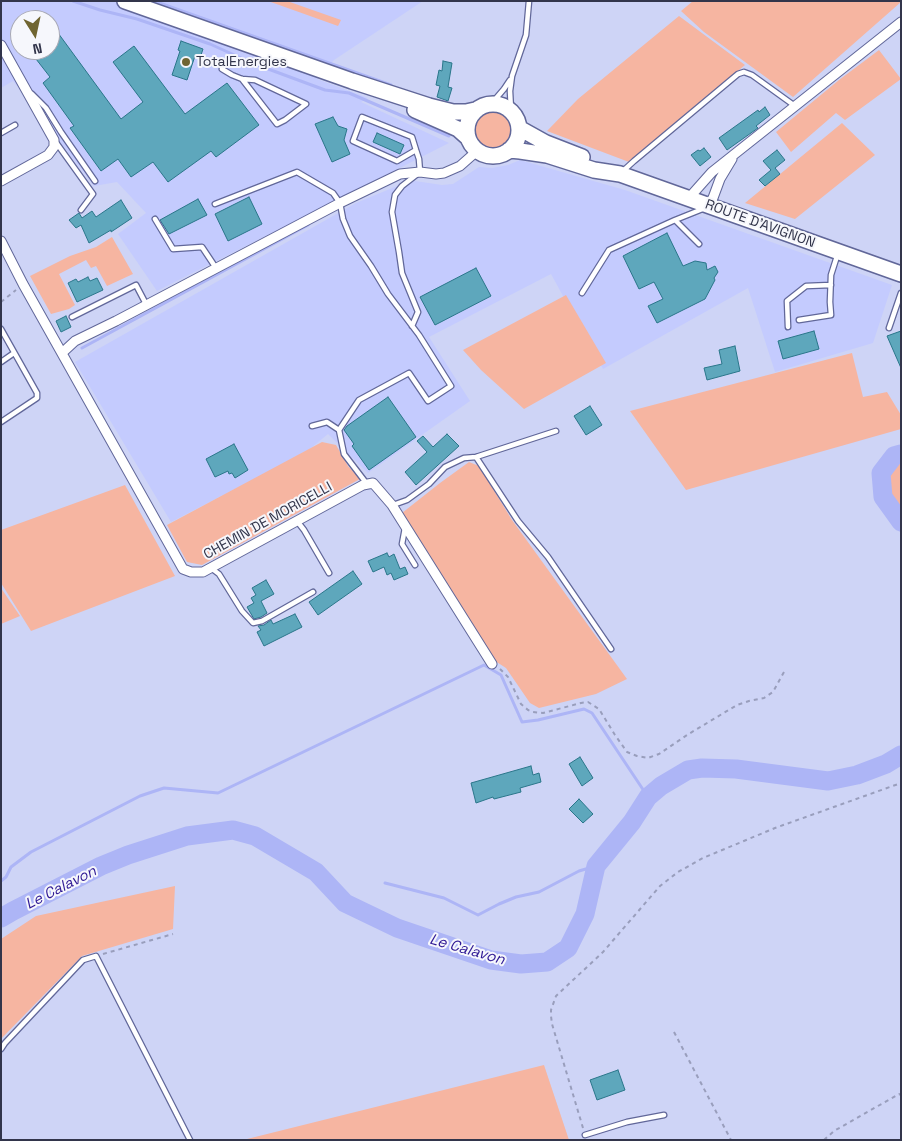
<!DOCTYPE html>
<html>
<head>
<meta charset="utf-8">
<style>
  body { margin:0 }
  #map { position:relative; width:902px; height:1141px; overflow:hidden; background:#ced4f6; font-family:"Space Grotesk",sans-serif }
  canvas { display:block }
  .frame { position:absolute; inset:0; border:2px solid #32354b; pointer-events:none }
  .north { position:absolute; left:10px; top:10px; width:50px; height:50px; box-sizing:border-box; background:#f6f7fc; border:1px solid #a8a9b5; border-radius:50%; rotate:170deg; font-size:14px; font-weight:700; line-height:20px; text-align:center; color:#32354b }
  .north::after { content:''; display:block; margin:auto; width:18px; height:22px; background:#706532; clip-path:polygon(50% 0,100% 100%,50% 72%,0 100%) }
</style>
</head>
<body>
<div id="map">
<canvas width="902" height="1141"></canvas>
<div class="frame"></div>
<div class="north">N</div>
</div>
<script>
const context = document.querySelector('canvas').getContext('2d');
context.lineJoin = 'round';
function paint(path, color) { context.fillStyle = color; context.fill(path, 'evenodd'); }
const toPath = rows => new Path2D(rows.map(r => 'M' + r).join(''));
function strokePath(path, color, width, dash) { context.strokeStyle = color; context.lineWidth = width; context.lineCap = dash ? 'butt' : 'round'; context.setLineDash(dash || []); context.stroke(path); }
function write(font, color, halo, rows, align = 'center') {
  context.font = font + ' "Space Grotesk",sans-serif'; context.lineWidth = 4; context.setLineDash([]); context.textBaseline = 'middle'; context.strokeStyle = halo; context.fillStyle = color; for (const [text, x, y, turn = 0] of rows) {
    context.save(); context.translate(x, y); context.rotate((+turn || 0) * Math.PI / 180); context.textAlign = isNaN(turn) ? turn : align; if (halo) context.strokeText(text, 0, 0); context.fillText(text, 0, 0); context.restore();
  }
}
paint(toPath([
  [1,1,423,1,334,60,317,79,368,98,361,102,449,143,157,291,118,234,146,213,117,182,94,186,13,81,1,88],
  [20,20,50,20,50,50,20,50],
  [520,160,625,190,892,285,873,343,775,372,748,288,603,369,551,274,429,337,470,401,368,473,328,434,305,453,171,522,75,362,356,203,402,184,415,181,442,185,453,184,479,167,492,168,508,165]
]), '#c4cbfe');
paint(toPath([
  [268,1,287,1,341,20,338,26],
  [693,1,901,1,901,2,793,97,704,32,681,11],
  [679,16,745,65,629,162,547,131,578,99],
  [879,50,901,79,845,120,836,113,791,152,776,132,839,80],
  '473 129a20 20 0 1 1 40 0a20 20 0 1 1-40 0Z',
  [842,123,875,155,795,219,745,203],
  [112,237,133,274,107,286,96,266,91,268,86,260,59,274,75,305,69,309,51,314,30,276,70,256,96,247],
  [566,295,606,363,524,409,481,370,463,350],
  [852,353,863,397,887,392,901,415,901,429,686,490,630,411],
  [322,442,336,445,348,466,360,479,202,565,187,562,167,525],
  [898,461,901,461,901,513,888,495,886,476],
  [469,462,479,466,512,520,627,679,596,694,539,708,530,703,506,668,495,661,402,513,440,483],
  [125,485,175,576,31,631,1,583,1,530],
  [1,588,20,616,1,624],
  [175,886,173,929,82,956,1,1039,1,939,36,916],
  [544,1065,569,1140,243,1140]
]), '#f6b5a1');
strokePath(toPath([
  [73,1,100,10,137,19,210,44,252,63,325,90,349,93,449,136],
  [154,1,391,85],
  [82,348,308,225],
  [1,881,6,877,11,867,31,852,140,796,164,788,218,793,484,665,501,675,522,722,538,720,584,709,592,713,648,797],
  [385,883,444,898,478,915,499,904,516,897,539,892,579,871,596,866]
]), '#adb5f6', 3);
strokePath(toPath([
  [901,454,894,456,881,473,883,497,901,522],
  [1,918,13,911,101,866,128,855,187,836,233,830,255,836,316,872,345,903,397,928,491,960,521,964,547,962,568,948,585,914,596,866,632,822,648,797,661,786,688,770,702,768,736,769,828,781,857,775,886,764,901,755]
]), '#adb5f6', 19);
const building = toPath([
  [50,22,121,119,143,102,113,62,134,46,185,114,227,83,259,125,216,157,211,151,168,182,153,162,131,177,118,159,101,171,70,128,74,126,43,83,50,77,29,50,50,50,50,22],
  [181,41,203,49,200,58,195,56,187,80,172,75,180,51,178,50,181,41],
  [443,61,452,63,448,87,452,88,448,101,437,97,440,86,436,85,439,70,442,71,443,61],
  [765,107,770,115,756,126,758,128,727,150,719,138,758,110,759,112,765,107],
  [333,117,338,126,347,129,344,140,350,154,332,162,315,124,333,117],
  [377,133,404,145,400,154,373,142,377,133],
  [704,148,711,157,700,166,691,155,698,150,700,151,704,148],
  [777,150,785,160,775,168,780,174,765,186,759,180,771,170,763,161,777,150],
  [249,197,262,224,228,241,215,214,249,197],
  [198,199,207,215,169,234,160,220,198,199],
  [121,200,132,218,111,232,111,230,89,243,81,225,76,228,69,220,79,213,82,218,92,211,96,217,121,200],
  [667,233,683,266,695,261,706,263,707,270,715,266,718,272,714,278,715,280,705,299,657,323,648,306,663,299,654,282,639,289,623,256,667,233],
  [476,268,491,296,435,325,420,297,476,268],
  [88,277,90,281,97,278,103,290,77,302,68,283,76,279,78,282,88,277],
  [66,316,71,327,61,332,56,321,66,316],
  [814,331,819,349,783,359,778,341,814,331],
  [901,331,901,368,887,336,901,331],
  [735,346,740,371,707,380,704,368,722,364,719,350,735,346],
  [388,397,416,437,369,470,352,446,354,444,344,430,347,426,388,397],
  [590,406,602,425,586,435,574,416,590,406],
  [447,434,459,446,416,485,405,472,427,452,417,441,423,436,433,447,447,434],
  [234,444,248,470,235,478,232,473,229,474,228,471,215,477,206,459,234,444],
  [387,553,389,557,394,554,400,569,405,567,408,574,394,580,391,573,387,575,384,567,373,572,368,561,387,553],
  [353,571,362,584,318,615,309,602,353,571],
  [266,580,274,594,261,601,267,613,261,617,254,619,247,607,254,603,251,598,256,595,252,588,266,580],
  [295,614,302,627,264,646,257,632,261,630,258,626,264,625,271,620,273,624,295,614],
  [580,757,593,778,582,786,569,764,580,757],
  [531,766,533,775,539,773,541,782,520,788,521,792,494,799,493,797,476,803,471,783,531,766],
  [579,799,593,814,583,823,569,809,579,799],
  [618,1070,625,1090,597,1100,590,1080,618,1070]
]);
paint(building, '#5ea7bc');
strokePath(building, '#2a768a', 1);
const lane = toPath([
  [222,69,232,75,242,79,255,80,306,104,285,120,277,124,242,79],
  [32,94,46,108,61,132,95,181],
  [492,103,504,89,510,80],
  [511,110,510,91,512,76,526,35,529,1],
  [1,133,15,125],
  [55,141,93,194,81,210],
  [623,171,634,161,738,74,744,72,752,75,795,106],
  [215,204,297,172,333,193,340,203,343,219,350,236,371,266,388,294,419,335,451,386,428,401,409,373,359,400,339,430,344,454,367,484],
  [155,219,173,249,202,247,216,268],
  [699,244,675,220,705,208],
  [582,293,609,250,675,220],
  [72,317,136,285,146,304],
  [799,320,831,315,830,302,831,275,838,253],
  [412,326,418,312,402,273,399,252,392,212,395,195,402,186,420,172,419,159,416,150,412,137,362,117,353,141,397,161,416,150],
  [788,327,787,301,806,286,831,285],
  [889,328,901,293],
  [1,329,37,393,37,398,1,422],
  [1,362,14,353],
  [312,426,327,422,339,430],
  [476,457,518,521,548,557,611,649],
  [393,505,407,500,429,484,445,467,464,458,476,457,556,431],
  [297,521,304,530,329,573],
  [405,528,402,544,415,565],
  [211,568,219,574,242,611,253,623,262,621,313,592],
  [1,1049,5,1043,83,960,96,956,190,1140],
  [585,1135,627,1122,664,1115]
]);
const street = toPath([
  [1,45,54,140,54,147,48,155,1,181],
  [688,199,712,172,901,22],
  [710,206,720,179,732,159],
  [1,241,23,284,183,569,191,572,203,572,363,485,373,483,392,505,492,664],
  [62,353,75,341,116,321,340,203,400,174,420,172,436,174,444,173,460,166,477,151]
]);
const primary = toPath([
  [125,1,352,81,429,106,453,112,466,112,475,110],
  '467 130a26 26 0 1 1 52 0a26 26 0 1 1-52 0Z',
  [415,110,458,129,467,137],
  [519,128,546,143,582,157],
  [509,150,520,151,547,155,594,170,620,174,901,274]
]);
strokePath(lane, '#616799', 7);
strokePath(street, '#616799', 11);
strokePath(primary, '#616799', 18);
strokePath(toPath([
  [1,302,16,290],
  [500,669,508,677,521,704,528,710,533,712,543,713,581,703,588,702,599,709,615,735,627,752,637,756,648,758,659,754,687,735,737,705,749,701,764,698,773,692,784,672],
  [103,954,173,934],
  [674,1032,731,1140],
  [583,1128,552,1024,551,1016,551,1010,556,996,603,952,660,886,678,872,703,858,775,828,901,783],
  [824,1140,834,1131,899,1094,901,1095]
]), '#999ebc', 2, [4, 4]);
strokePath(lane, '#fff', 4.5);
strokePath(street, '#fff', 9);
strokePath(primary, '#fff', 15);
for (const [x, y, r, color] of [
  [186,62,5,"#706532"]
]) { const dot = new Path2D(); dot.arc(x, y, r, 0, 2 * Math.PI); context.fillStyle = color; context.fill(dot); strokePath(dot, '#f6f7fc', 2); }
write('14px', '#32354b', '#f6f7fc', [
  ["TotalEnergies",196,62]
], 'left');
write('14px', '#32354b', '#f6f7fc', [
  ["ROUTE D'AVIGNON",760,224,20],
  ["CHEMIN DE MORICELLI",268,521,-29]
]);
write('italic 15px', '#2e1894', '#f6f7fc', [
  ["Le Calavon",61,888,-27],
  ["Le Calavon",467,950,16]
]);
</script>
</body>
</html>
